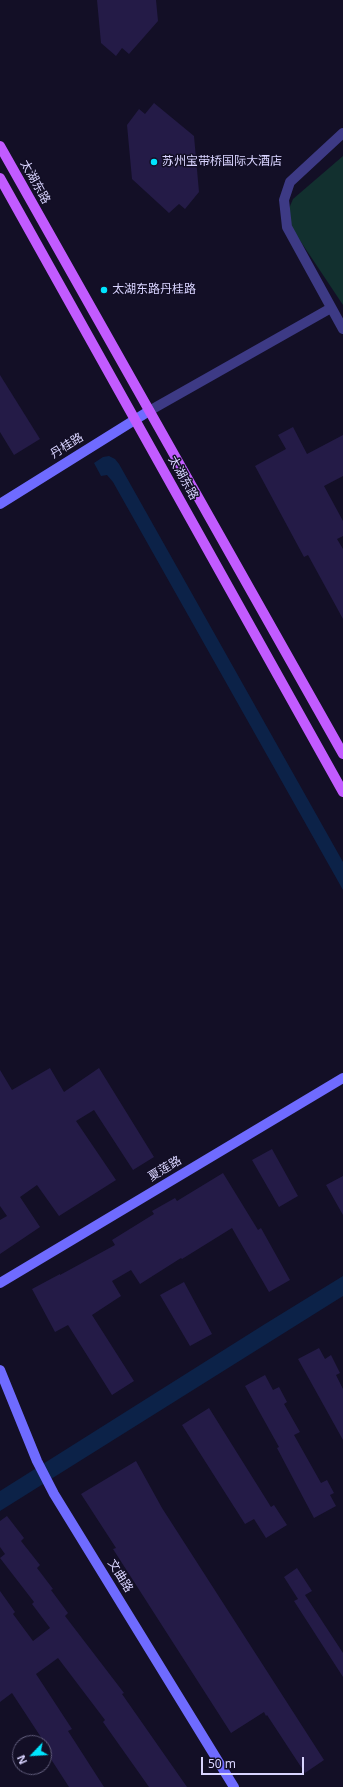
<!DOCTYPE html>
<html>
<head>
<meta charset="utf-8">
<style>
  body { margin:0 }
  #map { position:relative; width:343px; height:1787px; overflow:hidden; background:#130f26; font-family:"Noto Sans",sans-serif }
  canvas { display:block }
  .north { position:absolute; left:12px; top:1735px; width:40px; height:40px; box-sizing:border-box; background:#130f26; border:1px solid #625e7d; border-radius:50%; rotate:245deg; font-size:11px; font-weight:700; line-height:16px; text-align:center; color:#d9d4ff }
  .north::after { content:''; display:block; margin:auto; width:14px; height:18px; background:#00e5ff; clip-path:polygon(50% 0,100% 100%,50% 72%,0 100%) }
  .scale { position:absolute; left:201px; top:1757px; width:103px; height:18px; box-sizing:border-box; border:2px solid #d9d4ff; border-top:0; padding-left:5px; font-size:12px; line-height:14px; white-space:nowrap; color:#d9d4ff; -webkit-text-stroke:3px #130f26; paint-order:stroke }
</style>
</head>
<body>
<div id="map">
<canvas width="343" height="1787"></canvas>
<div class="north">N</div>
<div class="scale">50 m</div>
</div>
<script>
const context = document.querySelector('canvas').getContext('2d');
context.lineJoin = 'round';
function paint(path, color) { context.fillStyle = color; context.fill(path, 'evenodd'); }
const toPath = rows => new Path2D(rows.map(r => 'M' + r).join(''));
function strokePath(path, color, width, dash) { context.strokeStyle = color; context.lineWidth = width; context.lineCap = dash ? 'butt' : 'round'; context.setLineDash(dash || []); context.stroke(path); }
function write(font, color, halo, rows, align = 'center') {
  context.font = font + ' "Noto Sans","Noto Sans SC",sans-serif'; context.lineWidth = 3; context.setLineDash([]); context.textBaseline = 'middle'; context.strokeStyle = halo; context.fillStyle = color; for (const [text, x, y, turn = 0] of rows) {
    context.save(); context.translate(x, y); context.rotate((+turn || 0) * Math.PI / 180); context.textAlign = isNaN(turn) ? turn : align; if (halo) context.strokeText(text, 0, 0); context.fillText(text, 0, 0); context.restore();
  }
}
paint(toPath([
  [343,156,343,305,285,218,293,199]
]), '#12302f');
paint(toPath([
  [109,456,115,459,119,464,343,862,343,890,113,482,107,475,101,476,94,463,103,457],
  [343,1276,343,1296,0,1511,0,1491,265,1324]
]), '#0c2248');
paint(toPath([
  [97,0,156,0,158,21,129,54,122,48,116,56,101,43],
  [154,103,194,136,199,192,185,209,179,204,169,213,132,179,127,125,139,109,145,114],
  [0,375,40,439,14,455,0,432],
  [293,427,307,454,343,435,343,476,324,486,343,521,343,536,337,539,343,549,343,619,308,555,304,557,255,466,286,449,278,435],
  [50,1068,64,1092,99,1068,154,1157,133,1170,94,1110,76,1121,116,1180,59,1216,37,1185,20,1197,40,1227,0,1254,0,1220,7,1216,0,1206,0,1070,12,1090],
  [272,1149,298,1196,279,1207,252,1160],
  [223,1173,258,1230,261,1228,290,1280,269,1292,232,1228,182,1259,181,1258,140,1284,131,1270,112,1281,121,1296,92,1315,134,1381,112,1395,68,1325,55,1332,32,1289,60,1274,60,1275,115,1245,112,1240,154,1214,152,1211,175,1198,177,1201],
  [343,1176,343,1215,326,1185],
  [184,1282,212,1334,190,1346,160,1295],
  [319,1348,325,1359,331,1355,340,1373,336,1375,343,1389,343,1440,298,1359],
  [265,1375,273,1390,279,1387,287,1402,284,1404,300,1432,294,1435,321,1483,327,1480,334,1493,330,1495,336,1506,314,1518,277,1448,279,1447,245,1386],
  [209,1408,271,1507,274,1505,287,1525,266,1538,254,1519,245,1524,182,1425],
  [136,1461,162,1508,324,1760,305,1773,267,1715,266,1716,264,1712,231,1733,113,1549,116,1548,81,1494],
  [7,1516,24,1538,21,1541,40,1565,37,1568,53,1589,51,1590,68,1613,65,1616,124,1693,122,1694,187,1787,149,1787,103,1722,105,1720,58,1658,36,1674,72,1729,68,1731,104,1787,69,1787,47,1753,50,1751,12,1693,0,1702,0,1591,15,1612,13,1614,33,1641,50,1628,32,1604,34,1602,0,1558,5,1554,0,1547,0,1521],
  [297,1568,312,1591,305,1595,343,1653,343,1677,294,1601,298,1599,284,1577]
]), '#241b47');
strokePath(toPath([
  [343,133,290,182,284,200,287,227,343,329],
  [149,411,331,308]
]), '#3d3a85', 10);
strokePath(toPath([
  [0,504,149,411],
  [0,1283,343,1078],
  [0,1370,37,1461,54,1494,234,1787]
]), '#6f6bff', 10);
strokePath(toPath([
  [0,146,343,754],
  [0,178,343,792]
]), '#c25bff', 10);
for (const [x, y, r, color] of [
  [154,162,4,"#00e5ff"],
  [104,290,4,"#00e5ff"]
]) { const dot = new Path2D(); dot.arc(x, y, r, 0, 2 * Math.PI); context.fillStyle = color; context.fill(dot); strokePath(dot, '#130f26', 1.5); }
write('12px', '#d9d4ff', '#130f26', [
  ["苏州宝带桥国际大酒店",162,162],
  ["太湖东路丹桂路",112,290]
], 'left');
write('12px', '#d9d4ff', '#130f26', [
  ["太湖东路",35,182,61],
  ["丹桂路",67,446,-32],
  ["太湖东路",183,478,61],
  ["夏莲路",165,1169,-31],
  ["文曲路",120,1576,58]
]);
</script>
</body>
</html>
